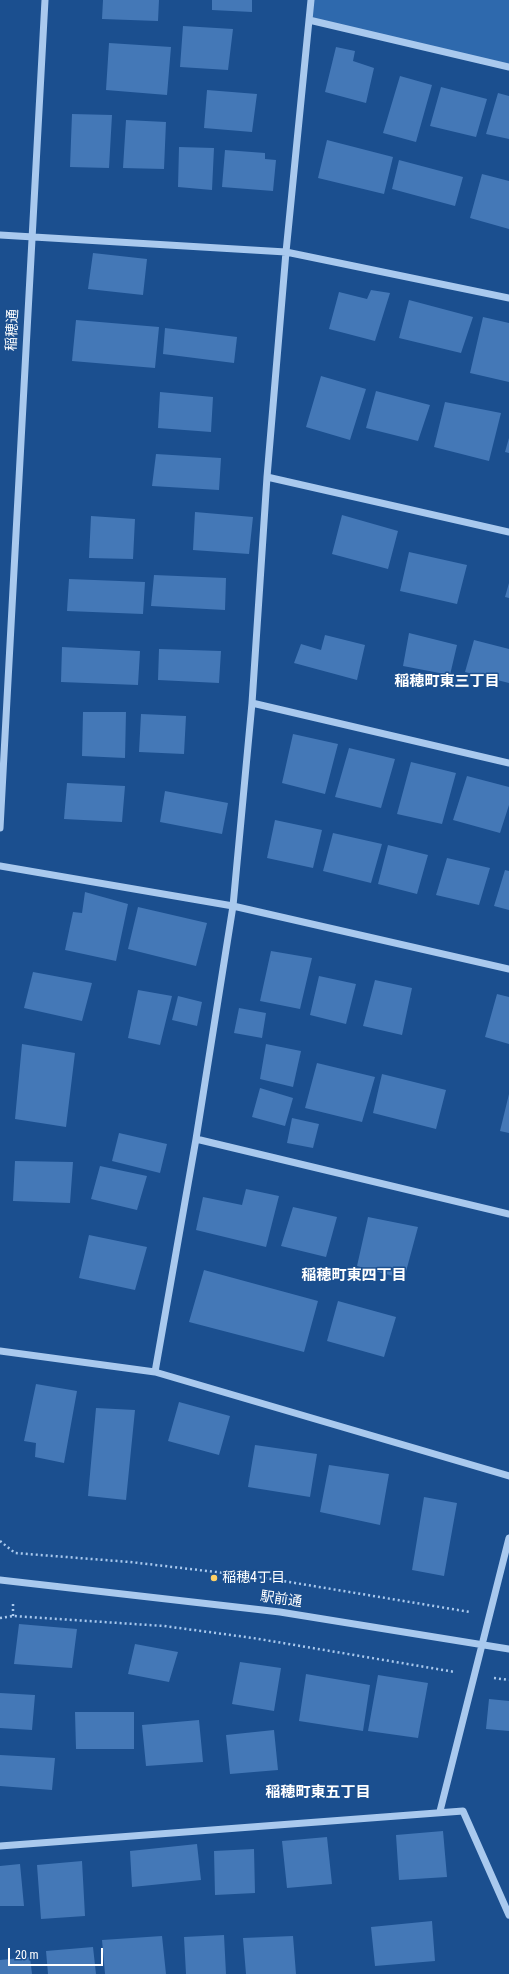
<!DOCTYPE html>
<html>
<head>
<meta charset="utf-8">
<style>
  body { margin:0 }
  #map { position:relative; width:509px; height:1974px; overflow:hidden; background:#1b4f8f; font-family:"Roboto Condensed",sans-serif }
  canvas { display:block }
  .scale { position:absolute; left:8px; top:1948px; width:95px; height:18px; box-sizing:border-box; border:2px solid #fff; border-top:0; padding-left:5px; font-size:12px; line-height:14px; white-space:nowrap; color:#fff; -webkit-text-stroke:3px #1b4f8f; paint-order:stroke }
</style>
</head>
<body>
<div id="map">
<canvas width="509" height="1974"></canvas>
<div class="scale">20 m</div>
</div>
<script>
const context = document.querySelector('canvas').getContext('2d');
context.lineJoin = 'round';
function paint(path, color) { context.fillStyle = color; context.fill(path, 'evenodd'); }
const toPath = rows => new Path2D(rows.map(r => 'M' + r).join(''));
function strokePath(path, color, width, dash) { context.strokeStyle = color; context.lineWidth = width; context.lineCap = dash ? 'butt' : 'round'; context.setLineDash(dash || []); context.stroke(path); }
function write(font, color, halo, rows, align = 'center') {
  context.font = font + ' "Roboto Condensed","Noto Sans JP",sans-serif'; context.lineWidth = 3; context.setLineDash([]); context.textBaseline = 'middle'; context.strokeStyle = halo; context.fillStyle = color; for (const [text, x, y, turn = 0] of rows) {
    context.save(); context.translate(x, y); context.rotate((+turn || 0) * Math.PI / 180); context.textAlign = isNaN(turn) ? turn : align; if (halo) context.strokeText(text, 0, 0); context.fillText(text, 0, 0); context.restore();
  }
}
paint(toPath([
  [311,0,509,0,509,67,309,20]
]), '#2e69ad');
paint(toPath([
  [103,0,159,0,158,21,102,19],
  [212,0,252,0,252,12,212,10],
  [183,26,233,29,228,70,180,67],
  [109,43,171,47,167,95,106,90],
  [336,47,355,51,353,61,374,68,366,103,325,92],
  [400,76,432,85,416,142,383,133],
  [441,87,487,99,476,137,430,126],
  [207,90,257,94,252,132,204,128],
  [498,93,509,96,509,139,486,134],
  [72,114,112,115,109,168,70,167],
  [126,120,166,122,164,169,123,168],
  [327,140,393,157,384,194,318,178],
  [179,147,214,148,212,190,178,187],
  [225,150,265,153,265,159,276,160,273,191,222,187],
  [399,160,463,177,455,206,392,189],
  [482,174,509,181,509,229,470,218],
  [93,253,147,259,143,295,88,289],
  [371,290,390,293,375,341,329,329,339,292,367,299],
  [409,300,473,317,461,353,399,338],
  [483,317,509,323,509,382,470,373],
  [76,320,159,327,155,368,72,361],
  [165,328,237,337,234,363,163,354],
  [321,376,366,389,350,440,306,427],
  [376,391,430,405,418,441,366,428],
  [160,392,213,397,211,432,158,428],
  [445,402,501,413,489,461,434,447],
  [509,438,509,453,505,452],
  [156,454,221,458,219,490,152,486],
  [195,512,253,517,249,554,193,550],
  [342,515,398,531,388,569,332,554],
  [91,516,135,519,133,559,89,558],
  [409,552,467,565,457,604,400,591],
  [154,575,226,578,225,610,151,606],
  [69,579,145,582,143,614,67,611],
  [509,583,509,598,505,597],
  [409,633,457,645,450,675,403,666],
  [325,635,365,645,357,680,294,663,301,644,321,650],
  [474,640,509,649,509,683,465,672],
  [62,647,140,651,138,685,61,682],
  [159,649,221,651,219,683,158,680],
  [83,712,126,712,125,758,82,756],
  [141,714,186,716,184,754,139,752],
  [293,734,338,744,325,794,282,783],
  [349,748,395,759,381,808,335,797],
  [411,762,456,773,442,824,397,814],
  [467,776,509,787,509,805,500,833,453,820],
  [67,783,125,786,122,822,64,819],
  [165,791,228,803,222,834,160,822],
  [275,820,322,830,313,868,267,858],
  [333,833,382,844,371,883,323,871],
  [388,845,428,855,417,894,378,884],
  [447,858,490,868,479,905,436,895],
  [505,870,509,871,509,910,494,906],
  [85,892,128,904,116,961,65,950,73,912,82,913],
  [138,907,207,923,196,966,128,949],
  [271,951,312,958,300,1009,260,1001],
  [33,972,92,983,82,1021,24,1008],
  [319,976,356,984,346,1024,310,1015],
  [375,980,412,988,402,1035,363,1026],
  [138,990,172,996,160,1045,128,1038],
  [497,994,509,997,509,1044,485,1037],
  [178,996,202,1002,197,1026,172,1020],
  [239,1008,266,1013,262,1038,234,1033],
  [22,1044,75,1053,66,1127,15,1119],
  [266,1044,301,1051,293,1087,260,1079],
  [317,1063,375,1077,362,1122,305,1108],
  [382,1074,446,1090,436,1129,373,1113],
  [260,1088,293,1098,285,1126,252,1117],
  [509,1094,509,1133,500,1131],
  [292,1118,319,1124,313,1148,287,1143],
  [119,1133,167,1144,160,1173,112,1161],
  [15,1161,73,1162,70,1203,13,1201],
  [100,1166,147,1176,137,1210,91,1199],
  [246,1189,279,1196,266,1247,196,1230,203,1197,242,1205],
  [293,1207,337,1217,326,1257,281,1246],
  [368,1217,418,1227,404,1279,357,1266],
  [89,1235,147,1247,135,1290,79,1278],
  [204,1270,318,1301,304,1352,189,1322],
  [338,1301,396,1317,384,1357,327,1341],
  [36,1384,77,1391,64,1463,35,1457,36,1443,24,1441],
  [179,1402,230,1416,219,1455,168,1441],
  [96,1408,135,1410,126,1500,88,1496],
  [255,1445,317,1454,310,1497,248,1487],
  [329,1465,389,1474,380,1525,320,1512],
  [424,1497,457,1503,444,1576,412,1570],
  [19,1624,77,1629,72,1668,14,1664],
  [135,1644,178,1652,169,1682,128,1674],
  [240,1662,281,1668,274,1711,232,1704],
  [306,1674,370,1685,363,1731,299,1721],
  [378,1675,428,1683,418,1738,368,1731],
  [0,1693,35,1695,32,1730,0,1728],
  [489,1699,509,1701,509,1731,486,1729],
  [75,1712,134,1712,134,1749,76,1749],
  [199,1720,203,1762,146,1766,142,1725],
  [274,1730,278,1770,230,1774,226,1735],
  [0,1755,55,1758,52,1790,0,1786],
  [443,1831,447,1877,399,1880,396,1835],
  [327,1837,332,1884,287,1888,282,1841],
  [197,1844,201,1880,132,1887,130,1851],
  [254,1849,255,1893,215,1895,214,1851],
  [82,1861,85,1916,41,1919,37,1865],
  [20,1864,24,1906,0,1906,0,1866],
  [432,1921,435,1961,375,1966,371,1927],
  [224,1935,226,1974,186,1974,184,1937],
  [162,1936,166,1974,105,1974,102,1940],
  [293,1936,296,1974,246,1974,243,1938],
  [93,1947,96,1974,48,1974,46,1951],
  [30,1957,32,1974,0,1974,0,1960]
]), '#4478b7');
strokePath(toPath([
  [0,1541,15,1553,130,1562,259,1577,470,1612],
  [13,1616,13,1602],
  [0,1618,13,1616,164,1626,253,1638,455,1672],
  [494,1678,509,1680]
]), '#a9c9ee', 2.5, [2, 3]);
strokePath(toPath([
  [309,20,509,67],
  [0,235,286,252,509,298],
  [267,477,509,532],
  [252,703,509,763],
  [0,828,45,0],
  [0,866,233,906,509,969],
  [196,1139,509,1214],
  [0,1351,155,1372,509,1476],
  [155,1372,196,1139,233,906,252,703,267,477,286,252,311,0],
  [0,1580,280,1612,509,1649],
  [440,1811,509,1538],
  [0,1846,463,1811,509,1915]
]), '#a9c9ee', 7);
for (const [x, y, r, color] of [
  [214,1578,4,"#ffd166"]
]) { const dot = new Path2D(); dot.arc(x, y, r, 0, 2 * Math.PI); context.fillStyle = color; context.fill(dot); strokePath(dot, '#1b4f8f', 1.5); }
write('14px', '#fff', '#1b4f8f', [
  ["稲穂通",13,330,-87],
  ["駅前通",281,1600,8]
]);
write('14px', '#fff', '#1b4f8f', [
  ["稲穂4丁目",222,1578]
], 'left');
write('bold 15px', '#fff', '#1b4f8f', [
  ["稲穂町東三丁目",447,682],
  ["稲穂町東四丁目",354,1276],
  ["稲穂町東五丁目",318,1793]
]);
</script>
</body>
</html>
